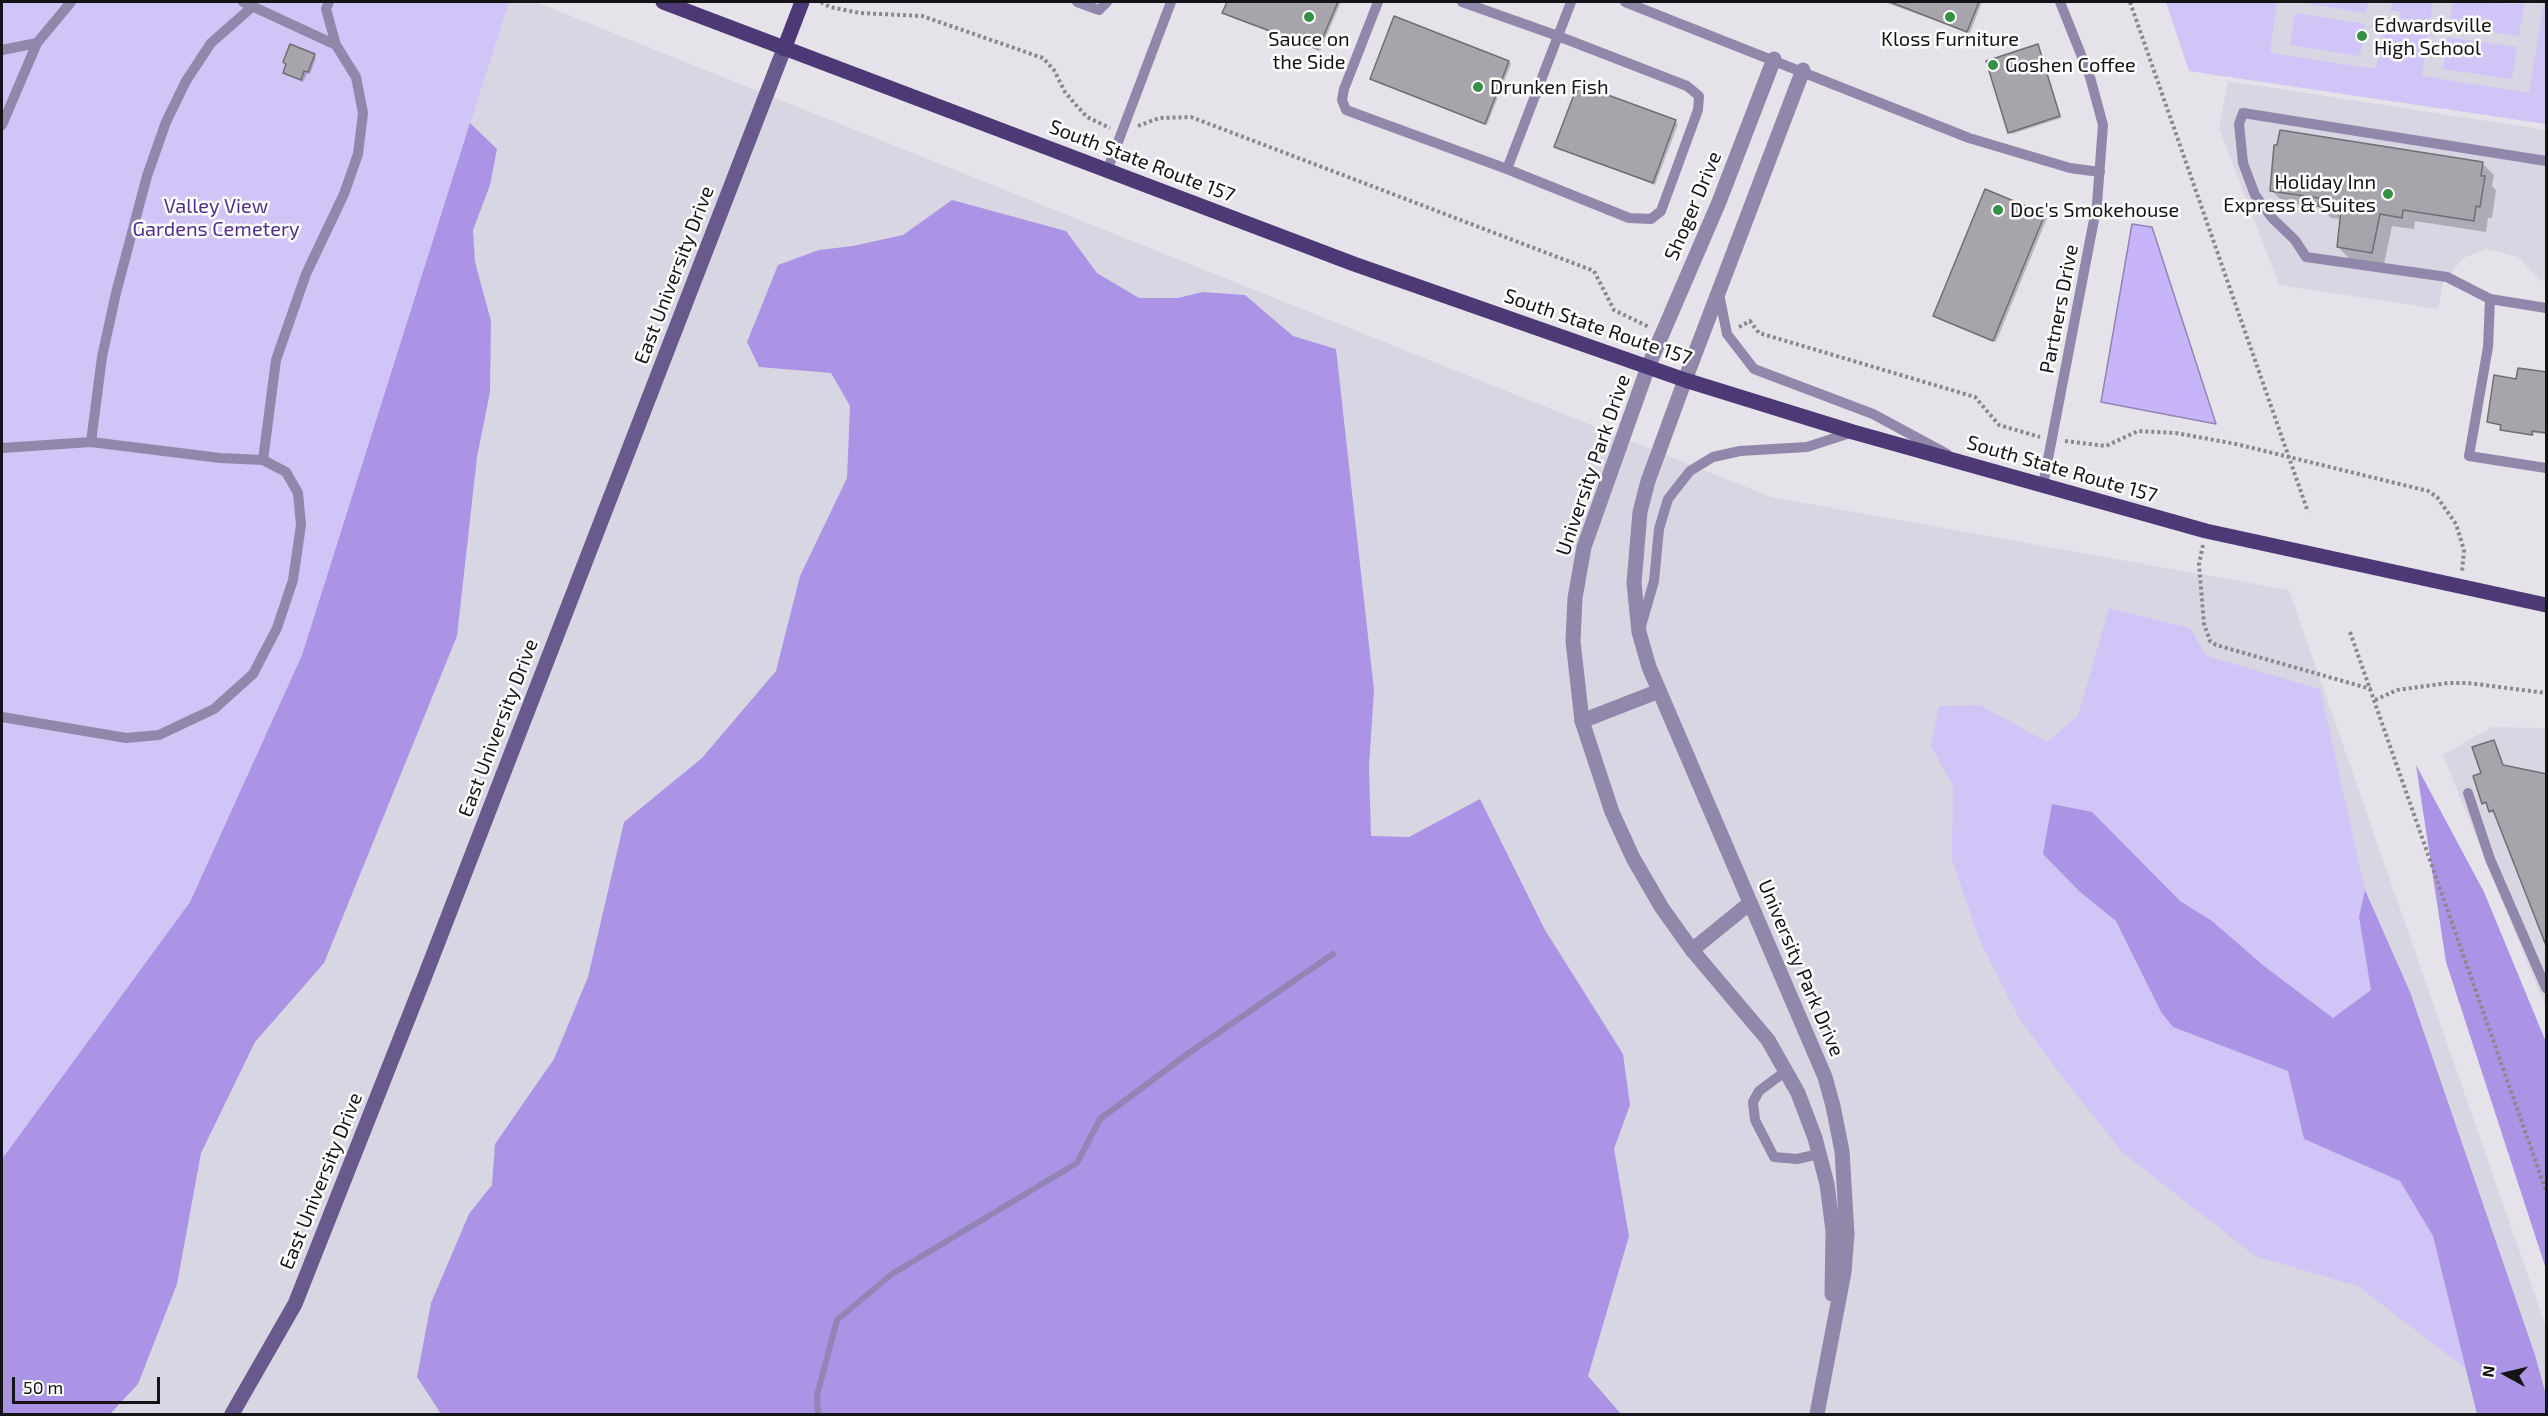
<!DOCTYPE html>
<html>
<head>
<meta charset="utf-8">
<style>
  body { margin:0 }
  #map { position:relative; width:2548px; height:1416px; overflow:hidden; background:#e5e3e9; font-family:"Exo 2",sans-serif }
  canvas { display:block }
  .frame { position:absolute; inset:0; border:3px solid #141316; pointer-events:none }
  .north { position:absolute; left:2476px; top:1344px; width:60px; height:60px; -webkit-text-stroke:4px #fff; paint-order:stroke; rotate:278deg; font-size:16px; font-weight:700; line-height:24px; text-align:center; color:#141316 }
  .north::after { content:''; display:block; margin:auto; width:21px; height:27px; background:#141316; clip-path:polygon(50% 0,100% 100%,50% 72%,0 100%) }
  .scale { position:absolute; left:12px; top:1377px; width:148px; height:27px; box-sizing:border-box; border:3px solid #141316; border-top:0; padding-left:8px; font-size:18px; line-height:21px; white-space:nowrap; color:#141316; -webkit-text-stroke:4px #fff; paint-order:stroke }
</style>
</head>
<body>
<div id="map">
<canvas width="2548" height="1416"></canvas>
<div class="frame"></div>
<div class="north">N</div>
<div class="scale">50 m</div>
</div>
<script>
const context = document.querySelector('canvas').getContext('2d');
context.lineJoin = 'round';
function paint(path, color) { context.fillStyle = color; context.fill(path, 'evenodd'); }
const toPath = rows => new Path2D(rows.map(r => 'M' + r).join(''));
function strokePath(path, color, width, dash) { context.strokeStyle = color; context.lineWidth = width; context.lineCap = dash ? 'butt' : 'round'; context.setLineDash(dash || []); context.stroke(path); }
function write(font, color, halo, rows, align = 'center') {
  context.font = font + ' "Exo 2",sans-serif'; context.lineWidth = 5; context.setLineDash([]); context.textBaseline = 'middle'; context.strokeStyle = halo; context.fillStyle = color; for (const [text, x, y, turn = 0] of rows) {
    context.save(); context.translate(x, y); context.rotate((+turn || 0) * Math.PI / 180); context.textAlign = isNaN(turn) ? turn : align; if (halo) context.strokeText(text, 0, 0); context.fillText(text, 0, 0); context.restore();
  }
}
paint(toPath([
  [509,2,536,2,1771,497,2289,590,2546,1327,2546,1414,2,1414,2,1159,190,902,302,655],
  [2166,2,2546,2,2546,124,2189,71],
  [2228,81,2546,130,2546,281,2541,281,2518,257,2487,249,2463,258,2443,283,2438,309,2279,285,2219,128],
  [2492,727,2546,728,2546,1009,2443,755]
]), '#d9d6e3');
paint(toPath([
  [2,2,509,2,302,655,190,902,2,1159],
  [2166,2,2277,2,2270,53,2376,69,2383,32,2398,34,2401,12,2391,11,2392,2,2433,2,2422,76,2529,93,2544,2,2546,2,2546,124,2189,71],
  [2297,2,2368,2,2366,13],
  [2453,2,2524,4,2519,36,2449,26],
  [2295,13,2365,24,2360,56,2290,45],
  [2447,37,2517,47,2512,79,2443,69],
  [2109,608,2190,628,2207,656,2320,689,2365,890,2359,917,2371,990,2333,1018,2264,966,2212,921,2180,901,2136,858,2080,892,2116,921,2161,1012,2173,1027,2288,1071,2304,1139,2400,1181,2433,1236,2466,1369,2358,1286,2255,1256,2122,1152,2063,1078,2019,1018,1979,939,1952,859,1953,786,1931,746,1939,706,1980,705,2047,742,2078,716]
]), '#d1c4f6');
paint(toPath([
  [470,123,497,149,490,185,473,230,475,262,491,321,490,392,477,457,457,636,324,963,255,1042,201,1153,177,1284,138,1384,110,1414,2,1414,2,1159,190,902,302,655],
  [952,200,1066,231,1097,273,1139,298,1178,298,1203,292,1245,295,1293,336,1336,349,1374,690,1369,766,1371,836,1409,837,1480,799,1545,930,1623,1054,1630,1105,1614,1149,1629,1236,1588,1376,1621,1414,441,1414,417,1377,431,1303,469,1214,492,1185,495,1144,554,1059,588,977,624,822,702,758,776,671,800,576,847,478,850,406,831,373,759,367,747,342,778,265,819,250,853,246,903,235],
  [2416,765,2484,892,2546,1042,2546,1269,2446,962],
  [2052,804,2092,812,2180,901,2212,921,2264,966,2333,1018,2371,990,2359,917,2365,890,2410,992,2535,1355,2546,1395,2546,1414,2477,1414,2433,1236,2400,1181,2304,1139,2288,1071,2173,1027,2161,1012,2116,921,2080,892,2043,854]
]), '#ab93e5');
const water = toPath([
  [2132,224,2152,227,2216,424,2101,402,2132,224]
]);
paint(water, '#c8b5f9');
strokePath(water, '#9284b5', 1.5);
paint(toPath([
  [1229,2,1341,2,1320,51,1226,15,1224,13],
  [1884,2,1982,2,1970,33],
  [2037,46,2061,118,2012,134,2010,132],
  [314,55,316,58,310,74,307,73,303,82,285,73],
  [1509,62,1511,64,1487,125,1372,79],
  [1675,121,1678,124,1655,185,1556,147],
  [2482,163,2494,175,2492,186,2496,190,2492,218,2488,218,2486,232,2415,221,2414,229,2392,226,2384,264,2350,259,2338,247,2341,219,2331,218,2322,208,2283,202,2271,190],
  [1986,191,2047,218,1996,342,1937,318],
  [2546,374,2546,434,2534,433,2534,436,2504,431,2502,426,2488,422,2518,381],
  [2493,741,2504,767,2546,776,2546,948,2496,812,2492,813,2488,804,2483,803,2483,774]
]), '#0003');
strokePath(toPath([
  [818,1414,817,1395,837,1320,892,1274,1077,1163,1100,1119,1186,1055,1333,954]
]), '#9284b5', 6);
const building = toPath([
  [1227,2,1338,2,1318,49,1222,13,1227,2],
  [1890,2,1979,2,1967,32,1890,2],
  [1394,16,1509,61,1485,124,1370,79,1394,16],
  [290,44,315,54,308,72,304,71,301,80,283,73,286,64,283,62,290,44],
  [2038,44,2060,116,2008,133,1986,61,2038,44],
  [1578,84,1676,120,1653,183,1554,147,1578,84],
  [2280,130,2483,162,2481,176,2485,176,2480,207,2476,206,2474,221,2403,210,2402,218,2380,214,2372,253,2337,247,2341,210,2318,206,2319,198,2270,191,2274,145,2277,145,2280,130],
  [1985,189,2045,214,1993,341,1933,316,1985,189],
  [2518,368,2547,372,2547,433,2532,431,2532,435,2500,430,2501,425,2487,422,2494,375,2516,379,2518,368],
  [2494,740,2503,765,2547,774,2547,948,2493,810,2489,812,2486,802,2482,804,2473,776,2481,773,2472,747,2494,740]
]);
paint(building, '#a7a5ab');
strokePath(building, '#6f6e73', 1.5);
strokePath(toPath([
  [821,2,830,7,860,13,922,16,1043,58,1054,70,1065,92,1076,105,1087,117,1110,128],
  [2130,2,2308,512],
  [1138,126,1159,118,1191,117,1594,271,1614,310,1649,327],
  [1739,327,1750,321,1759,333,1975,397,1999,425,2040,437],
  [2065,441,2106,446,2138,431,2176,433,2236,444,2428,491,2437,497,2456,524,2464,550,2462,572],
  [2203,545,2199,564,2204,624,2210,641,2216,645,2371,689],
  [2350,632,2546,1191],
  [2375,700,2397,690,2448,683,2468,683,2546,693]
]), '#8a888d', 4, [3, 3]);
strokePath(toPath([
  [329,2,326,9,336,45],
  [1077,2,1099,10,1107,2],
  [1378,2,1344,89,1342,100,1346,110,1507,169],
  [1462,2,1558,36,1687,86,1699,96,1698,110,1661,211,1651,219,1629,218,1507,169,1558,36,1571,2],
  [1625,2,1969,138,2070,168,2100,172],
  [2,50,37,43,71,2],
  [2,125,37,43],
  [2546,161,2243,113,2239,124,2243,163,2255,195,2273,219,2295,240,2306,257,2447,277,2490,299,2546,308],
  [1107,171,1171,2],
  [1719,294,1727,334,1754,369,1873,414,1947,454],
  [2490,299,2488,347,2469,456,2546,468],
  [91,442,102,357,116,293,147,176,166,122,186,81,211,43,252,7],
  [2,448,91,442,220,458,263,460,276,360,306,274,344,194,358,154,363,113,356,77,336,45,243,2],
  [2043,485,2097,204,2103,125,2090,77,2060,2],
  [1641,626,1654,581,1659,529,1668,499,1690,471,1713,457,1740,451,1807,447,1853,432],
  [2,717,126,738,159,735,214,709,253,674,277,628,293,580,301,525,298,493,286,472,263,460],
  [2468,793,2490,859,2546,988],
  [1786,1071,1759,1091,1753,1102,1755,1120,1774,1157,1797,1159,1819,1154]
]), '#9087aa', 10);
strokePath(toPath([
  [1648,367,1719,202,1774,59],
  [1685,380,1803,70],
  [1582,721,1659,691],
  [1692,950,1750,903]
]), '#9087aa', 15);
strokePath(toPath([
  [1648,367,1584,547,1575,598,1573,641,1582,721,1612,812,1633,858,1662,908,1692,950,1768,1040,1798,1093,1815,1138,1827,1184,1833,1231,1832,1294],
  [1685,380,1648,481,1640,512,1634,583,1639,632,1649,667,1825,1077,1833,1106,1842,1151,1847,1234,1844,1272,1817,1414]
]), '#9087aa', 15);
strokePath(toPath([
  [232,1414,295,1304,423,981,784,49]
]), '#695a8d', 15);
strokePath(toPath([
  [663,2,1354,264,1685,380,1853,432,2206,531,2546,605],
  [784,49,802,2]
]), '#4d3976', 15);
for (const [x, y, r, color] of [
  [1309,17,6,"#329144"],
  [1950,17,6,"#329144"],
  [2362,36,6,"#329144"],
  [1993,65,6,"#329144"],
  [1478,87,6,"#329144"],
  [2388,194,6,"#329144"],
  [1998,210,6,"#329144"]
]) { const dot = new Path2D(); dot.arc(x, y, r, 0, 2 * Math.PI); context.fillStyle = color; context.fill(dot); strokePath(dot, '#fff', 2); }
write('20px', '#141316', '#fff', [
  ["Edwardsville",2374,25],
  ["High School",2374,48],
  ["Sauce on",1309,39,"center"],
  ["the Side",1309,62,"center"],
  ["Kloss Furniture",1950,39,"center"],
  ["Goshen Coffee",2005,65],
  ["Drunken Fish",1490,87],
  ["Holiday Inn",2376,182,"right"],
  ["Express & Suites",2376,205,"right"],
  ["Doc's Smokehouse",2010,210]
], 'left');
write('20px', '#141316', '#fff', [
  ["South State Route 157",1142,161,21],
  ["Shoger Drive",1693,206,-67],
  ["East University Drive",674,275,-69],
  ["Partners Drive",2059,309,-79],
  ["South State Route 157",1598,327,19],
  ["University Park Drive",1593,465,-71],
  ["South State Route 157",2062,469,16],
  ["East University Drive",498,728,-69],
  ["University Park Drive",1801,968,67],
  ["East University Drive",321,1181,-68]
]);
write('20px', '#522d8c', '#fff', [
  ["Valley View",216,206],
  ["Gardens Cemetery",216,229]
]);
</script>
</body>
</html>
